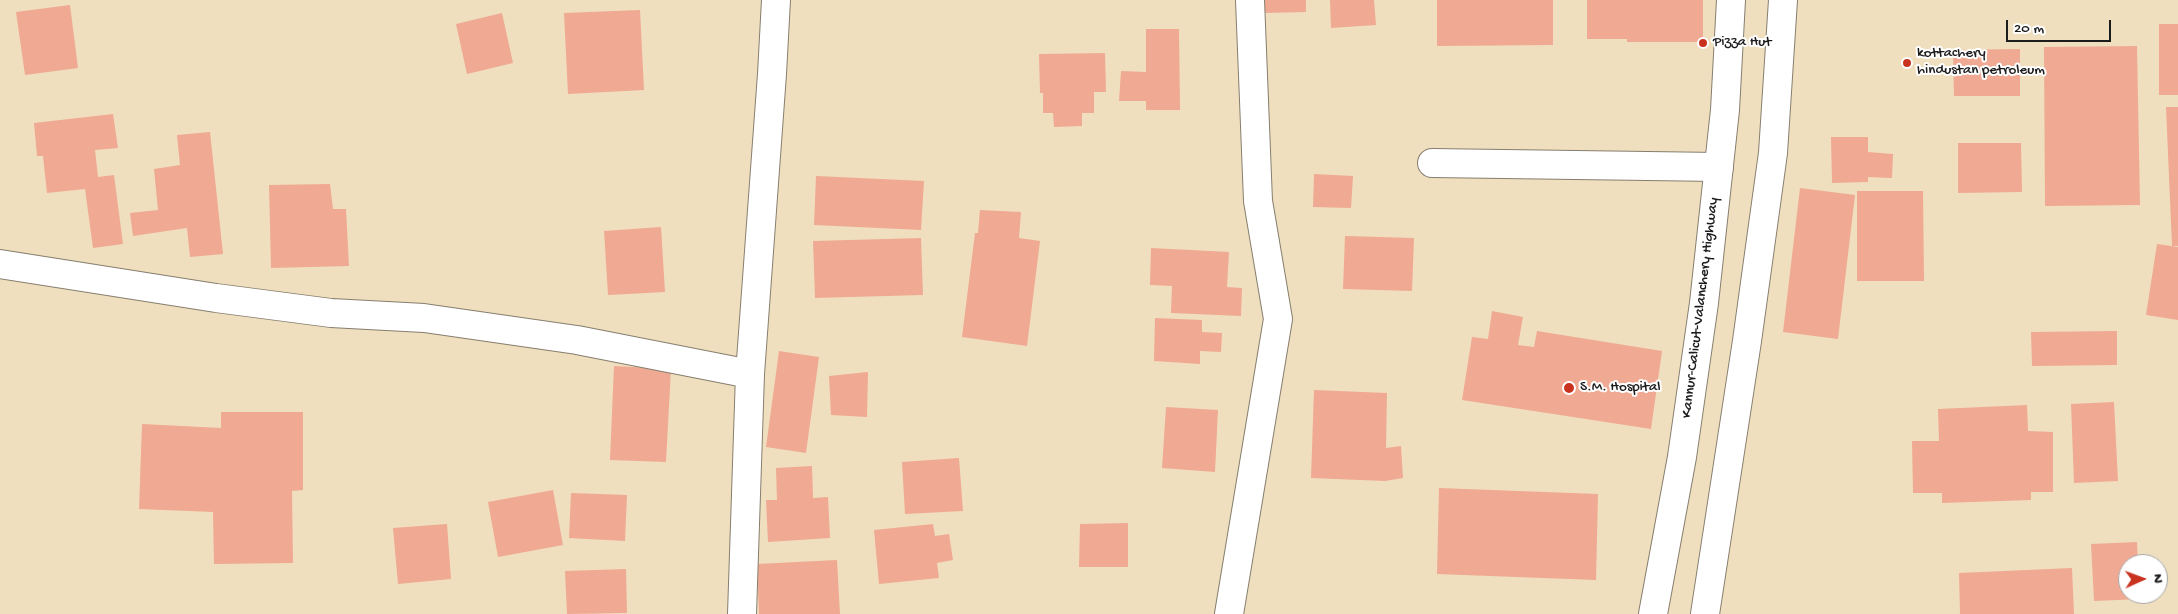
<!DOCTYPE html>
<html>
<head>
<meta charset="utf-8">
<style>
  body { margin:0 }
  #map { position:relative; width:2178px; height:614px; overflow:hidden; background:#efdfbf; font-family:"Gochi Hand",sans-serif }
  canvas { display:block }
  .north { position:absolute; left:2118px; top:554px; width:50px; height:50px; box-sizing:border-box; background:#fff; border:1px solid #a4a4a4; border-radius:50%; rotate:88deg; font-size:14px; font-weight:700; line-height:20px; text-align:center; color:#1c1c1c }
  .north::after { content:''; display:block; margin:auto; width:18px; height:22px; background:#c8321e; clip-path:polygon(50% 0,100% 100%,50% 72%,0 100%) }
  .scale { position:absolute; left:2006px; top:20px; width:105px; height:22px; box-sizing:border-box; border:2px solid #1c1c1c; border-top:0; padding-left:6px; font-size:15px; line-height:18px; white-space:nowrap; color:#1c1c1c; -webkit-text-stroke:4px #fff; paint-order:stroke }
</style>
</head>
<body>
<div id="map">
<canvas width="2178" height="614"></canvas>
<div class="north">N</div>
<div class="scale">20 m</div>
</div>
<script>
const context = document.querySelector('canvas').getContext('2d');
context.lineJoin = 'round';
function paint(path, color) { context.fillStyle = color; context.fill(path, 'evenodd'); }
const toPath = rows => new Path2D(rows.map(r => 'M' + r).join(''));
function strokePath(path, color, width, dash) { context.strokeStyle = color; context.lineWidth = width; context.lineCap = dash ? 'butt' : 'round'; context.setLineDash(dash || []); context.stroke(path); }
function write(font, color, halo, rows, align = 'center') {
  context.font = font + ' "Gochi Hand",sans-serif'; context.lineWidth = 4; context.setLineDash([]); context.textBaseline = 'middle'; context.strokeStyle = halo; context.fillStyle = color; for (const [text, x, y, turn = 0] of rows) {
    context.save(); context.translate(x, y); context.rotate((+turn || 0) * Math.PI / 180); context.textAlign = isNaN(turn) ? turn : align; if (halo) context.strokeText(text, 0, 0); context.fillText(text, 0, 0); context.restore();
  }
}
paint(toPath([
  [1265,0,1306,0,1306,12,1265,13],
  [1330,0,1374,0,1376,25,1331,28],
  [1437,0,1553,0,1553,45,1437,46],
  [1587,0,1703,0,1703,42,1627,42,1627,39,1587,39],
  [70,5,78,68,25,75,16,12],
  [640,10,644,90,568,94,564,13],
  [502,13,513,63,467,74,456,24],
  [2159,24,2178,24,2178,95,2159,95],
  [1146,29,1179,29,1180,110,1146,110,1146,101,1119,101,1121,71,1146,72],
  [2137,46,2140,205,2045,206,2044,47],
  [2020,49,2020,96,1954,96,1953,50],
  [1105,53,1106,92,1094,92,1094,113,1082,113,1082,126,1054,127,1053,113,1043,113,1043,93,1040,93,1039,54],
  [2166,107,2178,107,2178,246,2172,246],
  [113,114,118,148,95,150,98,177,114,175,123,244,93,248,85,189,47,193,43,156,37,156,34,123],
  [210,132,223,254,190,257,187,228,133,236,130,213,158,210,154,169,180,165,177,135],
  [1831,137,1868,137,1868,152,1893,154,1892,178,1868,177,1868,182,1832,183],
  [1958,143,2021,143,2022,192,1958,193],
  [1314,174,1353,176,1351,208,1313,207],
  [816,176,924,181,921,230,814,225],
  [330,184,333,209,346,209,349,266,271,268,269,185],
  [1800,188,1855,195,1838,339,1783,332],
  [1857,191,1923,191,1924,281,1857,281],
  [980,210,1021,212,1019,238,1040,241,1027,346,962,337,975,233,978,233],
  [661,227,665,292,608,295,604,231],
  [1345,236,1414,238,1412,291,1343,289],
  [921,238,923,295,815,298,813,241],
  [2157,244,2178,247,2178,320,2146,315],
  [1151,248,1229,252,1227,287,1242,288,1241,316,1171,313,1172,286,1150,285],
  [1492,311,1523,317,1518,345,1534,347,1537,331,1662,351,1651,429,1462,400,1472,337,1488,339],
  [1155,318,1202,320,1202,332,1222,333,1221,352,1200,351,1200,364,1154,361],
  [2117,331,2117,365,2032,366,2031,332],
  [779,351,819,357,806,453,766,447],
  [614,366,671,369,666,462,610,460],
  [868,372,867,417,831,415,829,376],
  [1314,390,1387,393,1386,448,1401,446,1403,478,1385,481,1311,478],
  [2114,402,2118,481,2074,483,2071,404],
  [2027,405,2028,431,2053,432,2053,492,2031,492,2031,500,1942,503,1942,493,1913,493,1912,441,1939,441,1938,409],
  [1166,407,1218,410,1215,472,1162,468],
  [221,412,303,412,303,490,292,491,293,563,214,564,213,512,139,509,142,424,221,428],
  [959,458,963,511,905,514,902,462],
  [812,466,813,498,828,497,830,538,768,542,766,500,777,500,776,468],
  [1439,488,1598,494,1596,580,1437,574],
  [553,490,563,545,498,557,488,502],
  [571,493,627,495,625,541,569,538],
  [1128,523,1128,567,1079,567,1080,524],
  [447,524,451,579,398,584,393,528],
  [933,524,935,536,949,534,953,560,937,563,939,578,879,584,874,530],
  [2137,542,2138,564,2128,564,2128,594,2140,594,2140,599,2094,601,2091,544],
  [837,560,840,614,759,614,757,564],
  [2072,568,2074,614,1960,614,1959,573],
  [626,569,627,613,567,614,565,571]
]), '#f0a992');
const minor = toPath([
  [1432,163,1719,167],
  [0,264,216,298,331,313,424,318,577,340,750,374],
  [742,614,750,374,772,74,776,0],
  [1229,614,1278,319,1258,201,1250,0]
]);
const trunk = toPath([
  [1653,614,1682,457,1704,303,1725,110,1731,0],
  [1705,614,1747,341,1773,153,1783,0]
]);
strokePath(minor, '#867e6e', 30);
strokePath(trunk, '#867e6e', 30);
strokePath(minor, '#fff', 28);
strokePath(trunk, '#fff', 28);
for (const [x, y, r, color] of [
  [1703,43,5,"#c8321e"],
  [1907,63,5,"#c8321e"],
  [1569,388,6,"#c8321e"]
]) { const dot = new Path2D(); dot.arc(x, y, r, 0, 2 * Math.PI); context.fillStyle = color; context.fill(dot); strokePath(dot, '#fff', 2); }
write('15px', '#1c1c1c', '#fff', [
  ["Pizza Hut",1713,43],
  ["kottachery",1917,54],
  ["hindustan petroleum",1917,71],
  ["S.M. Hospital",1580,388]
], 'left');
write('15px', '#1c1c1c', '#fff', [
  ["Kannur-Calicut-Valanchery Highway",1701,308,-83]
]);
</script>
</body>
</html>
